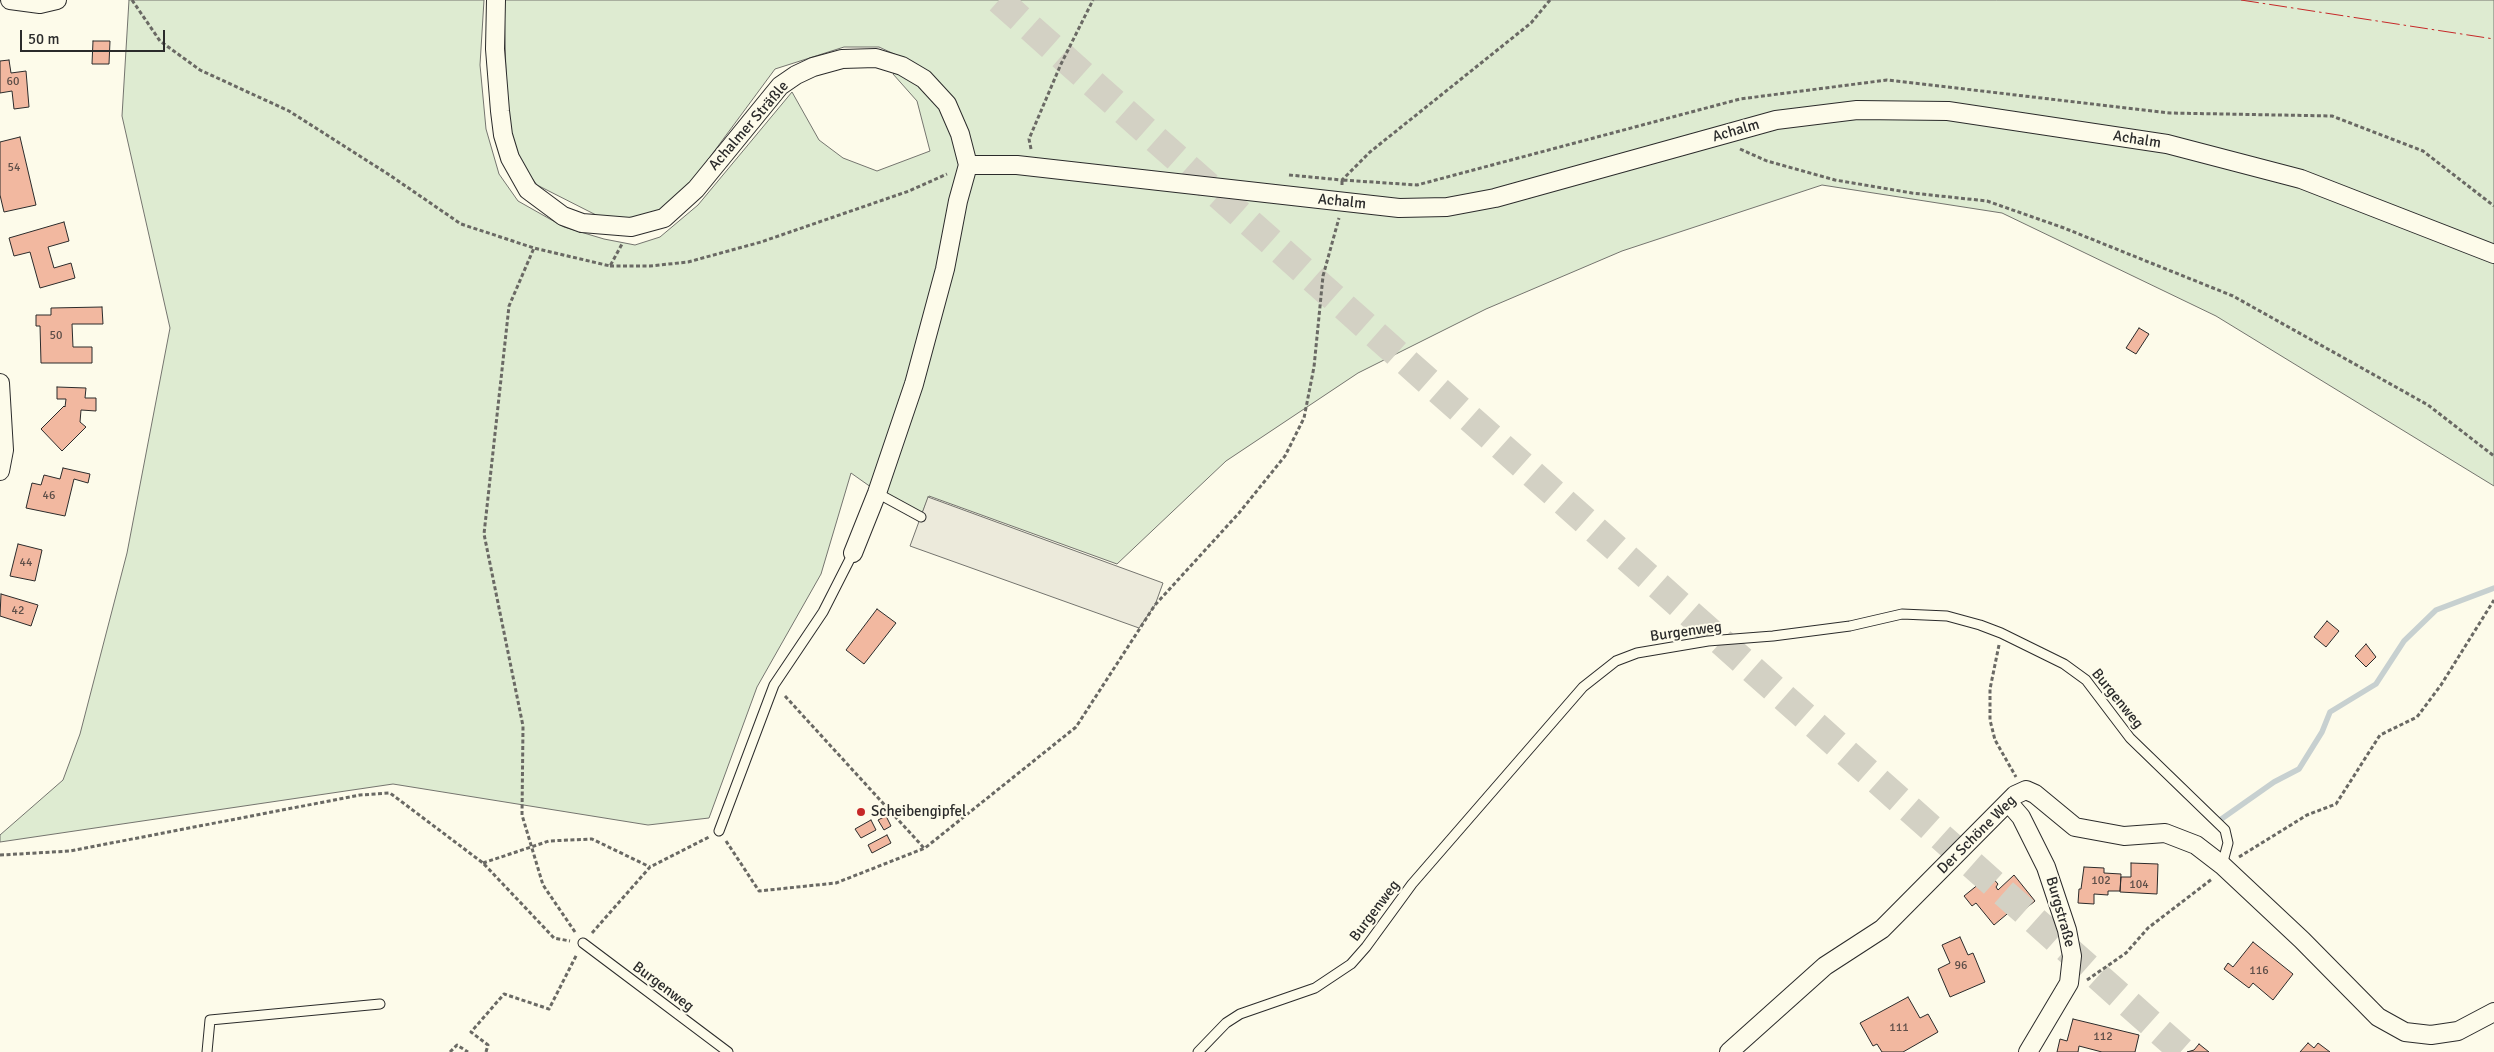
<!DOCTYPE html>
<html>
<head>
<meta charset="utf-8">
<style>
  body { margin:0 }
  #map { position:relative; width:2494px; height:1052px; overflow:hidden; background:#fdfbea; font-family:Signika,sans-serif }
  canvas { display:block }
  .scale { position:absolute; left:20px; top:30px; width:145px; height:22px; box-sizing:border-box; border:2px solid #2b2b2b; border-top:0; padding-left:6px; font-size:15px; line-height:18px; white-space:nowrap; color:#2b2b2b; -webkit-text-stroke:4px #fdfbea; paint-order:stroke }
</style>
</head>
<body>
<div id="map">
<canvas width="2494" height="1052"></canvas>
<div class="scale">50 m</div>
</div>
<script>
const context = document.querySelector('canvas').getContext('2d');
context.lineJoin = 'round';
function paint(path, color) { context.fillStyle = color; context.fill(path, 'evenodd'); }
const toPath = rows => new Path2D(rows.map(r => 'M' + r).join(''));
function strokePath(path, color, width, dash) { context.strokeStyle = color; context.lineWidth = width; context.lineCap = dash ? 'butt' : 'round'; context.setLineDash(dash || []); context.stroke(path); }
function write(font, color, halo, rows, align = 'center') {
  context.font = font + ' Signika,sans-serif'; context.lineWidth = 4; context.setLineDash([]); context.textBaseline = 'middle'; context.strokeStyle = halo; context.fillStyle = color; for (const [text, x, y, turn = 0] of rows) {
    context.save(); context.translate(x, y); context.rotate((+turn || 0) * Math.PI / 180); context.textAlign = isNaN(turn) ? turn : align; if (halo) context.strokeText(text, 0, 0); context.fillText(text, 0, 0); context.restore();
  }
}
const green = toPath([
  [129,0,484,0,480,65,486,129,499,174,518,201,564,227,604,239,635,245,660,237,698,205,792,92,819,140,843,158,877,171,930,151,917,101,893,74,905,59,879,47,844,47,775,69,690,184,663,214,632,221,600,217,537,185,517,158,507,113,504,0,2494,0,2494,486,2216,316,2002,213,1822,185,1622,251,1486,309,1358,373,1226,461,1117,564,929,496,919,521,851,473,821,574,757,687,709,818,648,825,393,784,0,842,0,835,63,780,80,734,127,553,170,328,122,116,129,0]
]);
paint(green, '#deebd1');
strokePath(green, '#74746e', 1);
const parking = toPath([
  [928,497,1163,583,1155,605,1139,628,910,546,928,497]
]);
paint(parking, '#eceadb');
strokePath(parking, '#74746e', 1);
strokePath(toPath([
  [2220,820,2274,782,2299,769,2322,732,2330,712,2376,684,2404,641,2436,610,2494,588]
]), '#c7d0d0', 5.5);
const building = toPath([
  [93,41,110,41,109,64,92,64,93,41],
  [9,60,11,73,26,71,29,107,14,109,12,91,0,93,0,61,9,60],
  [20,137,36,205,4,212,0,195,0,142,20,137],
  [64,222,69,241,48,247,54,268,71,263,75,278,40,288,30,252,14,256,9,238,64,222],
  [102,307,103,324,72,324,73,347,92,347,92,363,41,363,40,326,36,326,36,315,51,315,51,308,102,307],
  [2139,328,2149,334,2136,354,2126,348,2139,328],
  [57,387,86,388,85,398,96,398,96,411,81,410,80,422,86,427,62,451,41,429,64,406,65,407,66,399,57,399,57,387],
  [63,468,90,474,88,483,74,479,65,516,26,508,32,483,41,485,44,475,60,479,63,468],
  [18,544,42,550,35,581,10,576,18,544],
  [1,594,38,605,31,626,0,616,1,594],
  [877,609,896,623,864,664,846,650,877,609],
  [2327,621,2339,631,2326,647,2314,637,2327,621],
  [2366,644,2376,657,2366,667,2355,656,2366,644],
  [886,816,891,826,884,830,878,820,886,816],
  [871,820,876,830,861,838,855,829,871,820],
  [887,835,891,843,872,853,868,845,887,835],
  [2131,863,2158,864,2157,894,2120,892,2121,877,2131,877,2131,863],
  [2084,867,2104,868,2104,873,2121,874,2120,891,2108,891,2108,895,2094,894,2094,904,2078,903,2079,889,2081,889,2084,867],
  [1990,875,1998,884,1996,887,1998,890,2014,875,2035,901,2025,909,2017,899,2010,905,2013,909,1994,925,1976,903,1972,906,1964,896,1990,875],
  [1960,937,1968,955,1973,953,1985,982,1950,997,1938,969,1950,963,1942,945,1960,937],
  [2253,942,2293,974,2273,1000,2253,983,2249,988,2224,969,2228,963,2233,967,2253,942],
  [1908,997,1920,1018,1928,1014,1938,1032,1903,1052,1882,1052,1877,1044,1873,1046,1860,1023,1908,997],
  [2073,1019,2139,1035,2135,1052,2102,1052,2079,1046,2078,1052,2057,1052,2060,1039,2067,1041,2073,1019],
  [2308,1043,2314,1048,2318,1043,2330,1052,2300,1052,2308,1043],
  [2199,1044,2209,1052,2187,1052,2194,1050,2199,1044]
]);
paint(building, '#f2b8a0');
strokePath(building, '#2b2b2b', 1);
strokePath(toPath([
  [999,0,2183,1052]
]), '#d3d1c4', 28, [28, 14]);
const lane = toPath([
  [877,493,921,517],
  [719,831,774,685,823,612,853,553],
  [583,943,728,1052],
  [207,1052,210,1020,380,1004],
  [1198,1052,1226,1023,1240,1014,1315,988,1351,964,1366,947,1412,884,1583,687,1616,661,1637,653,1708,641,1773,636,1850,626,1902,614,1947,616,1980,625,2001,633,2064,664,2086,680,2130,738,2225,830,2228,843,2222,865]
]);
const street = toPath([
  [10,0,40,4,57,0],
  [496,0,495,49,500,111,503,135,510,158,528,190,563,216,582,223,631,227,664,218,696,189,780,86,796,75,813,67,842,59,876,58,902,66,924,79,947,104,960,134,968,165,958,201,945,269,914,384,877,493,853,553],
  [968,165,1017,165,1399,208,1447,207,1495,198,1776,120,1857,110,1948,111,2167,144,2301,179,2494,254],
  [0,383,4,450,0,471],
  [2008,802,2021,817,2046,867,2067,930,2072,956,2069,983,2028,1052],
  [1729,1052,1825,966,1882,929,2015,795,2026,790,2035,794,2075,827,2124,836,2165,833,2196,845,2222,865,2302,940,2378,1017,2405,1032,2431,1035,2458,1031,2494,1012]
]);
strokePath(lane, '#2b2b2b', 11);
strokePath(street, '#2b2b2b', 20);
strokePath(toPath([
  [132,0,160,41,200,70,289,111,388,174,461,224,534,248],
  [1031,149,1029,139,1061,64,1093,0],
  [1740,149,1767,161,1835,180,1912,193,1987,201,2064,228,2233,296,2428,405,2494,456],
  [1289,175,1342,180,1370,152,1531,23,1550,0],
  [1342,185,1342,180,1417,185,1740,99,1887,80,2170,113,2332,116,2423,151,2494,206],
  [610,266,650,266,688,262,761,242,909,191,947,174],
  [1999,645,1990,689,1990,720,1995,740,2016,777],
  [785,696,924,848],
  [726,841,759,891,836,883,925,848,1076,727,1155,605,1239,513,1285,456,1304,418,1314,367,1323,276,1339,218],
  [0,855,70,851,360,795,390,793,483,863,554,938,570,941],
  [2239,857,2307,815,2336,804,2380,735,2417,717,2441,685,2494,600],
  [483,863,549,841,592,839,650,867],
  [575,932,543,885,522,815,523,726,484,534,509,306,534,248,610,266,622,244],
  [592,933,650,867,709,837],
  [2087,980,2126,953,2148,928,2212,879],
  [450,1052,457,1045,468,1052],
  [486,1052,488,1045,471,1032,504,994,549,1009,577,954]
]), '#6a6964', 3, [4, 2.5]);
strokePath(lane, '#fdfbea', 9);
strokePath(street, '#fdfbea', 18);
strokePath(toPath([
  [2241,0,2494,39]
]), '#c62828', 1, [18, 4, 2.5, 4]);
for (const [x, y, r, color] of [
  [861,812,5,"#c62828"]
]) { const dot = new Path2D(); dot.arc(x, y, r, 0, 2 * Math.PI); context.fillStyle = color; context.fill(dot); strokePath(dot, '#fdfbea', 2); }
write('12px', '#5d4e48', null, [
  ["60",13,82],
  ["54",14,168],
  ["50",56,336],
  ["46",49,496],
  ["44",26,563],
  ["42",18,611],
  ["102",2101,881],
  ["104",2139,885],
  ["96",1961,966],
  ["116",2259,971],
  ["111",1899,1028],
  ["112",2103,1037]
]);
write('15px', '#2b2b2b', '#fdfbea', [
  ["Achalmer Sträßle",749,126,-49],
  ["Achalm",1736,131,-16],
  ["Achalm",2137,140,9],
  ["Achalm",1342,202,6],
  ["Burgenweg",1686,632,-8],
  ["Burgenweg",2117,699,51],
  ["Der Schöne Weg",1977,835,-45],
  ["Burgenweg",1375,911,-53],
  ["Burgstraße",2060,912,74],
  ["Burgenweg",663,987,37]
]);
write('15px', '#2b2b2b', '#fdfbea', [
  ["Scheibengipfel",871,812]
], 'left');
</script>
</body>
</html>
